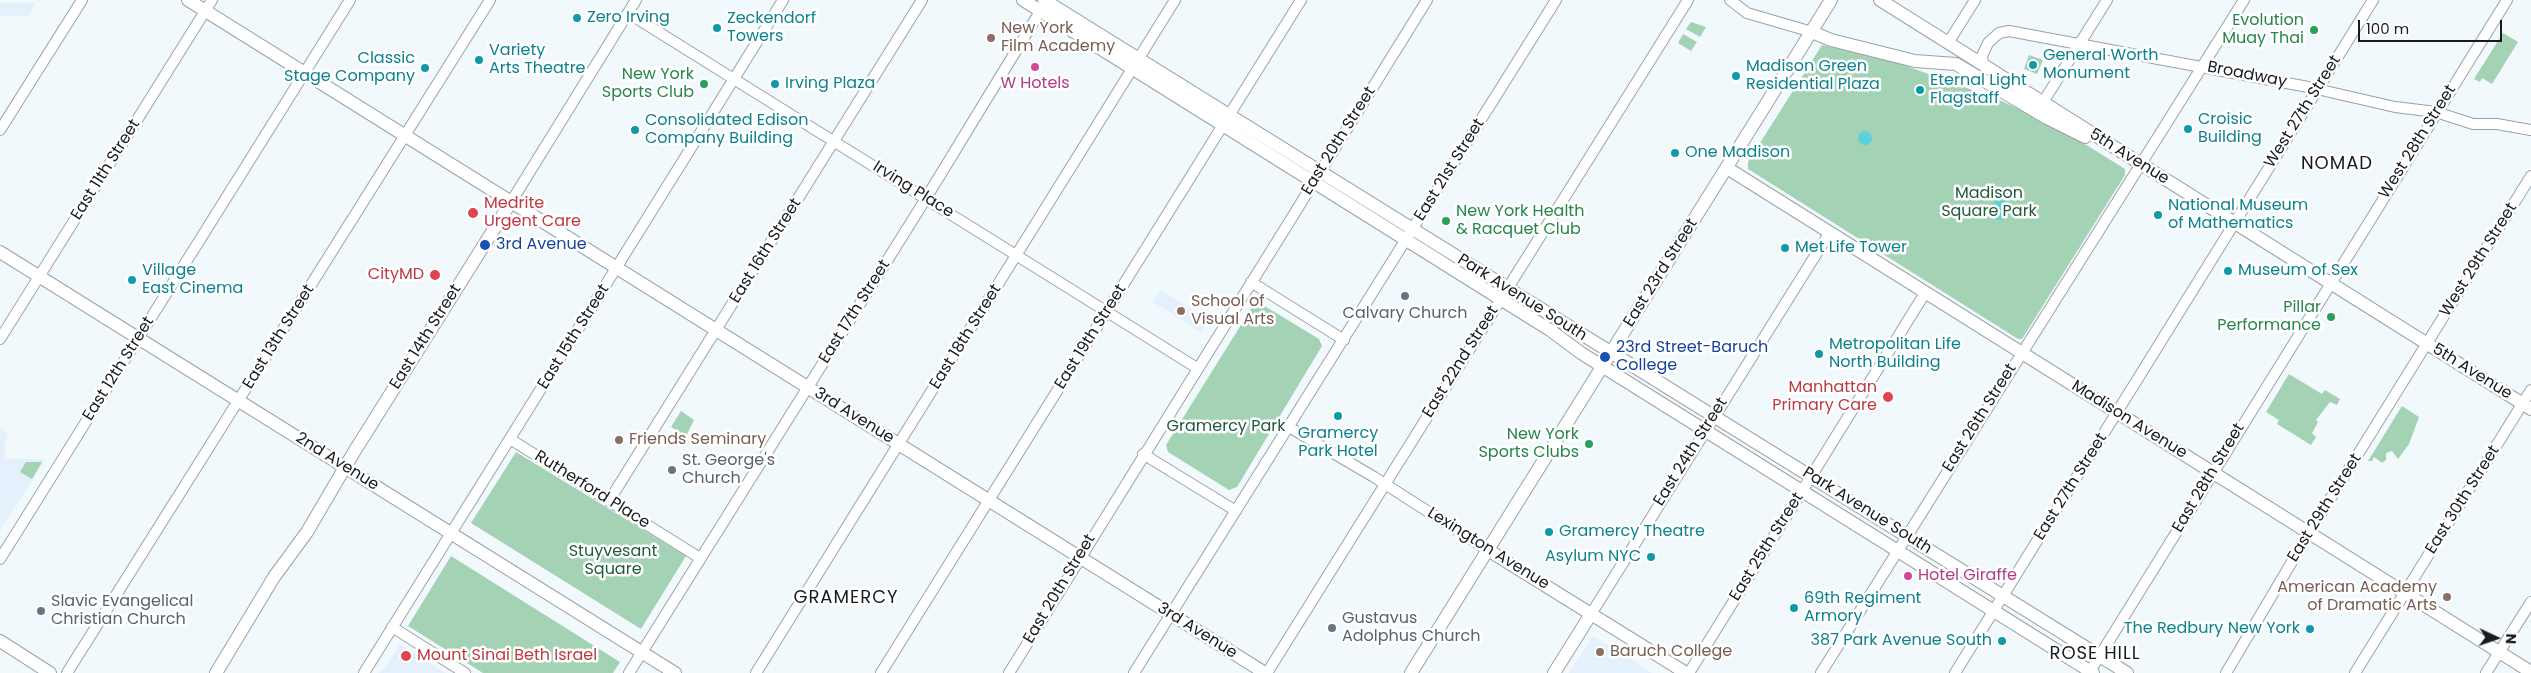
<!DOCTYPE html>
<html>
<head>
<meta charset="utf-8">
<style>
  body { margin:0 }
  #map { position:relative; width:2531px; height:673px; overflow:hidden; background:#f2f9fd; font-family:Poppins,sans-serif }
  canvas { display:block }
  .north { position:absolute; left:2471px; top:613px; width:50px; height:50px; -webkit-text-stroke:4px #fff; paint-order:stroke; rotate:93deg; font-size:14px; font-weight:700; line-height:20px; text-align:center; color:#171b1e }
  .north::after { content:''; display:block; margin:auto; width:18px; height:22px; background:#171b1e; clip-path:polygon(50% 0,100% 100%,50% 72%,0 100%) }
  .scale { position:absolute; left:2358px; top:20px; width:144px; height:22px; box-sizing:border-box; border:2px solid #171b1e; border-top:0; padding-left:6px; font-size:15px; line-height:18px; white-space:nowrap; color:#171b1e; -webkit-text-stroke:4px #fff; paint-order:stroke }
</style>
</head>
<body>
<div id="map">
<canvas width="2531" height="673"></canvas>
<div class="north">N</div>
<div class="scale">100 m</div>
</div>
<script>
const context = document.querySelector('canvas').getContext('2d');
context.lineJoin = 'round';
function paint(path, color) { context.fillStyle = color; context.fill(path, 'evenodd'); }
const toPath = rows => new Path2D(rows.map(r => 'M' + r).join(''));
function strokePath(path, color, width, dash) { context.strokeStyle = color; context.lineWidth = width; context.lineCap = dash ? 'butt' : 'round'; context.setLineDash(dash || []); context.stroke(path); }
function write(font, color, halo, rows, align = 'center') {
  context.font = font + ' Poppins,sans-serif'; context.lineWidth = 5; context.setLineDash([]); context.textBaseline = 'middle'; context.strokeStyle = halo; context.fillStyle = color; for (const [text, x, y, turn = 0] of rows) {
    context.save(); context.translate(x, y); context.rotate((+turn || 0) * Math.PI / 180); context.textAlign = isNaN(turn) ? turn : align; if (halo) context.strokeText(text, 0, 0); context.fillText(text, 0, 0); context.restore();
  }
}
paint(toPath([
  [0,3,35,3,29,16,0,16],
  [1161,290,1209,320,1201,332,1153,302],
  [0,428,9,434,5,441,5,459,46,459,0,530],
  [1593,636,1608,645,1652,673,1569,673],
  [400,644,446,673,378,673,385,668]
]), '#e4f1fc');
paint(toPath([
  [1691,22,1706,27,1700,37,1686,29],
  [2503,33,2518,42,2492,84,2482,78,2480,82,2474,79],
  [1683,34,1697,42,1691,51,1678,43],
  [1822,45,1901,64,1997,99,2056,126,2125,169,2125,175,2022,339,2018,339,1748,169,1748,162],
  [2029,55,2043,60,2037,74,2024,69],
  [1258,302,1319,339,1322,346,1237,487,1229,490,1168,452,1166,445,1254,304],
  [2289,374,2322,394,2325,390,2340,399,2337,405,2330,402,2316,420,2318,422,2312,433,2316,437,2311,445,2277,424,2279,420,2266,412],
  [2402,406,2419,417,2409,444,2398,459,2392,451,2386,453,2386,460,2382,463,2374,457,2372,461,2368,461],
  [681,411,694,420,686,436,671,427],
  [516,452,686,556,641,629,471,523],
  [26,462,42,462,32,479,20,472],
  [451,556,620,662,613,673,483,673,408,626]
]), '#a3d2b4');
paint(toPath([
  '1858 138a7 7 0 1 1 14 0a7 7 0 1 1-14 0Z',
  '1990 210a10 10 0 1 1 20 0a10 10 0 1 1-20 0Z'
]), '#5ed2d8');
const minor = toPath([
  [1730,0,1747,13,1812,32],
  [628,13,1197,368],
  [1948,43,1975,0],
  [1983,65,1982,56,1988,43,1999,33,2009,31,2308,87,2395,107,2436,112,2473,124,2497,124,2531,130],
  [2040,107,2107,0],
  [0,130,82,0],
  [511,202,636,0],
  [1251,282,1344,340],
  [0,339,212,0],
  [1289,427,1374,477,1488,550],
  [510,439,700,558],
  [1143,454,1236,511],
  [609,501,922,0],
  [0,559,350,0],
  [1591,614,1830,232],
  [392,627,465,673],
  [67,673,490,0],
  [364,673,783,0],
  [629,673,920,208,1044,5],
  [756,673,1175,0],
  [881,673,1301,0],
  [1009,673,1427,0],
  [1134,673,1556,0],
  [1267,673,1688,0],
  [1689,673,1925,293],
  [1821,673,2244,0],
  [1955,673,2373,0],
  [2089,673,2507,0],
  [2226,673,2309,533,2531,176],
  [2355,673,2531,390],
  [2486,673,2531,602]
]);
const major = toPath([
  [188,0,1265,673],
  [1023,0,1550,330,1581,353,2093,673],
  [1044,0,2127,673],
  [1880,0,2531,409],
  [1812,32,1831,40,1915,61,1956,64,2047,118,2085,137],
  [1727,168,2531,672],
  [0,252,675,673],
  [1488,550,1686,673],
  [0,641,50,673],
  [216,673,274,577,307,532,354,452,511,202],
  [1411,673,1831,0],
  [1554,673,1591,614]
]);
strokePath(minor, '#99a2aa', 12);
strokePath(major, '#99a2aa', 14);
strokePath(minor, '#fff', 10);
strokePath(major, '#fff', 12);
for (const [x, y, r, color] of [
  [577,18,5,"#0f9aa8"],
  [717,28,5,"#0f9aa8"],
  [2314,30,5,"#2e9e5b"],
  [991,38,5,"#8d6e63"],
  [479,60,5,"#0f9aa8"],
  [2033,65,5,"#0f9aa8"],
  [1035,67,5,"#d1479c"],
  [425,68,5,"#0f9aa8"],
  [1736,76,5,"#0f9aa8"],
  [704,84,5,"#2e9e5b"],
  [775,84,5,"#0f9aa8"],
  [1920,90,5,"#0f9aa8"],
  [2188,129,5,"#0f9aa8"],
  [635,130,5,"#0f9aa8"],
  [1675,153,5,"#0f9aa8"],
  [473,213,6,"#e0444e"],
  [2158,215,5,"#0f9aa8"],
  [1446,221,5,"#2e9e5b"],
  [485,245,6,"#1a4fb4"],
  [1785,248,5,"#0f9aa8"],
  [2228,271,5,"#0f9aa8"],
  [435,275,6,"#e0444e"],
  [132,280,5,"#0f9aa8"],
  [1405,296,5,"#6b7280"],
  [1181,311,5,"#8d6e63"],
  [2331,317,5,"#2e9e5b"],
  [1819,354,5,"#0f9aa8"],
  [1605,357,6,"#1a4fb4"],
  [1888,397,6,"#e0444e"],
  [1338,416,5,"#0f9aa8"],
  [619,440,5,"#8d6e63"],
  [1589,444,5,"#2e9e5b"],
  [672,470,5,"#6b7280"],
  [1549,532,5,"#0f9aa8"],
  [1651,557,5,"#0f9aa8"],
  [1908,576,5,"#d1479c"],
  [2447,597,5,"#8d6e63"],
  [1794,608,5,"#0f9aa8"],
  [41,611,5,"#6b7280"],
  [1332,628,5,"#6b7280"],
  [2310,629,5,"#0f9aa8"],
  [2002,641,5,"#0f9aa8"],
  [1600,652,5,"#8d6e63"],
  [406,656,6,"#e0444e"]
]) { const dot = new Path2D(); dot.arc(x, y, r, 0, 2 * Math.PI); context.fillStyle = color; context.fill(dot); strokePath(dot, '#fff', 2); }
write('16px', '#0d838f', '#fff', [
  ["Zero Irving",587,18],
  ["Zeckendorf",727,19],
  ["Towers",727,37],
  ["Variety",489,51],
  ["Arts Theatre",489,69],
  ["General Worth",2043,56],
  ["Monument",2043,74],
  ["Classic",415,59,"right"],
  ["Stage Company",415,77,"right"],
  ["Madison Green",1746,67],
  ["Residential Plaza",1746,85],
  ["Eternal Light",1930,81],
  ["Flagstaff",1930,99],
  ["Irving Plaza",785,84],
  ["Croisic",2198,120],
  ["Building",2198,138],
  ["Consolidated Edison",645,121],
  ["Company Building",645,139],
  ["One Madison",1685,153],
  ["National Museum",2168,206],
  ["of Mathematics",2168,224],
  ["Met Life Tower",1795,248],
  ["Village",142,271],
  ["East Cinema",142,289],
  ["Museum of Sex",2238,271],
  ["Metropolitan Life",1829,345],
  ["North Building",1829,363],
  ["Gramercy",1338,434,"center"],
  ["Park Hotel",1338,452,"center"],
  ["Gramercy Theatre",1559,532],
  ["Asylum NYC",1641,557,"right"],
  ["69th Regiment",1804,599],
  ["Armory",1804,617],
  ["The Redbury New York",2300,629,"right"],
  ["387 Park Avenue South",1992,641,"right"]
], 'left');
write('16px', '#27864d', '#fff', [
  ["Evolution",2304,21],
  ["Muay Thai",2304,39],
  ["New York",694,75],
  ["Sports Club",694,93],
  ["New York Health",1456,212,"left"],
  ["& Racquet Club",1456,230,"left"],
  ["Pillar",2321,308],
  ["Performance",2321,326],
  ["New York",1579,435],
  ["Sports Clubs",1579,453]
], 'right');
write('16px', '#785e54', '#fff', [
  ["New York",1001,29],
  ["Film Academy",1001,47],
  ["School of",1191,302],
  ["Visual Arts",1191,320],
  ["Friends Seminary",629,440],
  ["American Academy",2437,588,"right"],
  ["of Dramatic Arts",2437,606,"right"],
  ["Baruch College",1610,652]
], 'left');
write('16px', '#171b1e', '#fff', [
  ["Broadway",2247,75,11],
  ["West 27th Street",2303,112,-58],
  ["East 20th Street",1339,141,-58],
  ["West 28th Street",2418,142,-58],
  ["5th Avenue",2129,157,32],
  ["East 11th Street",106,170,-58],
  ["East 21st Street",1450,170,-58],
  ["Irving Place",913,190,32],
  ["East 16th Street",766,251,-58],
  ["West 29th Street",2479,260,-58],
  ["East 23rd Street",1661,273,-58],
  ["Park Avenue South",1522,298,32],
  ["East 17th Street",855,312,-58],
  ["East 13th Street",279,337,-58],
  ["East 14th Street",426,337,-58],
  ["East 15th Street",574,337,-58],
  ["East 18th Street",966,337,-58],
  ["East 19th Street",1091,337,-58],
  ["East 22nd Street",1461,362,-58],
  ["East 12th Street",119,369,-58],
  ["5th Avenue",2472,372,32],
  ["3rd Avenue",854,416,32],
  ["East 26th Street",1980,418,-58],
  ["Madison Avenue",2129,420,32],
  ["East 24th Street",1691,452,-58],
  ["2nd Avenue",337,462,32],
  ["East 28th Street",2209,478,-59],
  ["East 27th Street",2071,487,-58],
  ["Rutherford Place",592,490,32],
  ["East 30th Street",2463,500,-58],
  ["East 29th Street",2325,508,-58],
  ["Park Avenue South",1867,511,32],
  ["East 25th Street",1767,547,-58],
  ["Lexington Avenue",1488,549,32],
  ["East 20th Street",1060,589,-59],
  ["3rd Avenue",1197,631,32]
]);
write('16px', '#b23c85', '#fff', [
  ["W Hotels",1035,84],
  ["Hotel Giraffe",1918,576,"left"]
]);
write('16px', '#205a3a', '#fff', [
  ["Madison",1989,194],
  ["Square Park",1989,212],
  ["Gramercy Park",1226,427],
  ["Stuyvesant",613,552],
  ["Square",613,570]
]);
write('16px', '#be3a42', '#fff', [
  ["Medrite",484,204],
  ["Urgent Care",484,222],
  ["CityMD",424,275,"right"],
  ["Manhattan",1877,388,"right"],
  ["Primary Care",1877,406,"right"],
  ["Mount Sinai Beth Israel",417,656]
], 'left');
write('16px', '#164399', '#fff', [
  ["3rd Avenue",496,245],
  ["23rd Street-Baruch",1616,348],
  ["College",1616,366]
], 'left');
write('16px', '#5b616d', '#fff', [
  ["Calvary Church",1405,314,"center"],
  ["St. George's",682,461],
  ["Church",682,479],
  ["Slavic Evangelical",51,602],
  ["Christian Church",51,620],
  ["Gustavus",1342,619],
  ["Adolphus Church",1342,637]
], 'left');
context.letterSpacing = '1px';
write('18px', '#171b1e', '#fff', [
  ["NOMAD",2337,164],
  ["GRAMERCY",846,598],
  ["ROSE HILL",2095,654]
]);
context.letterSpacing = '0px';
</script>
</body>
</html>
